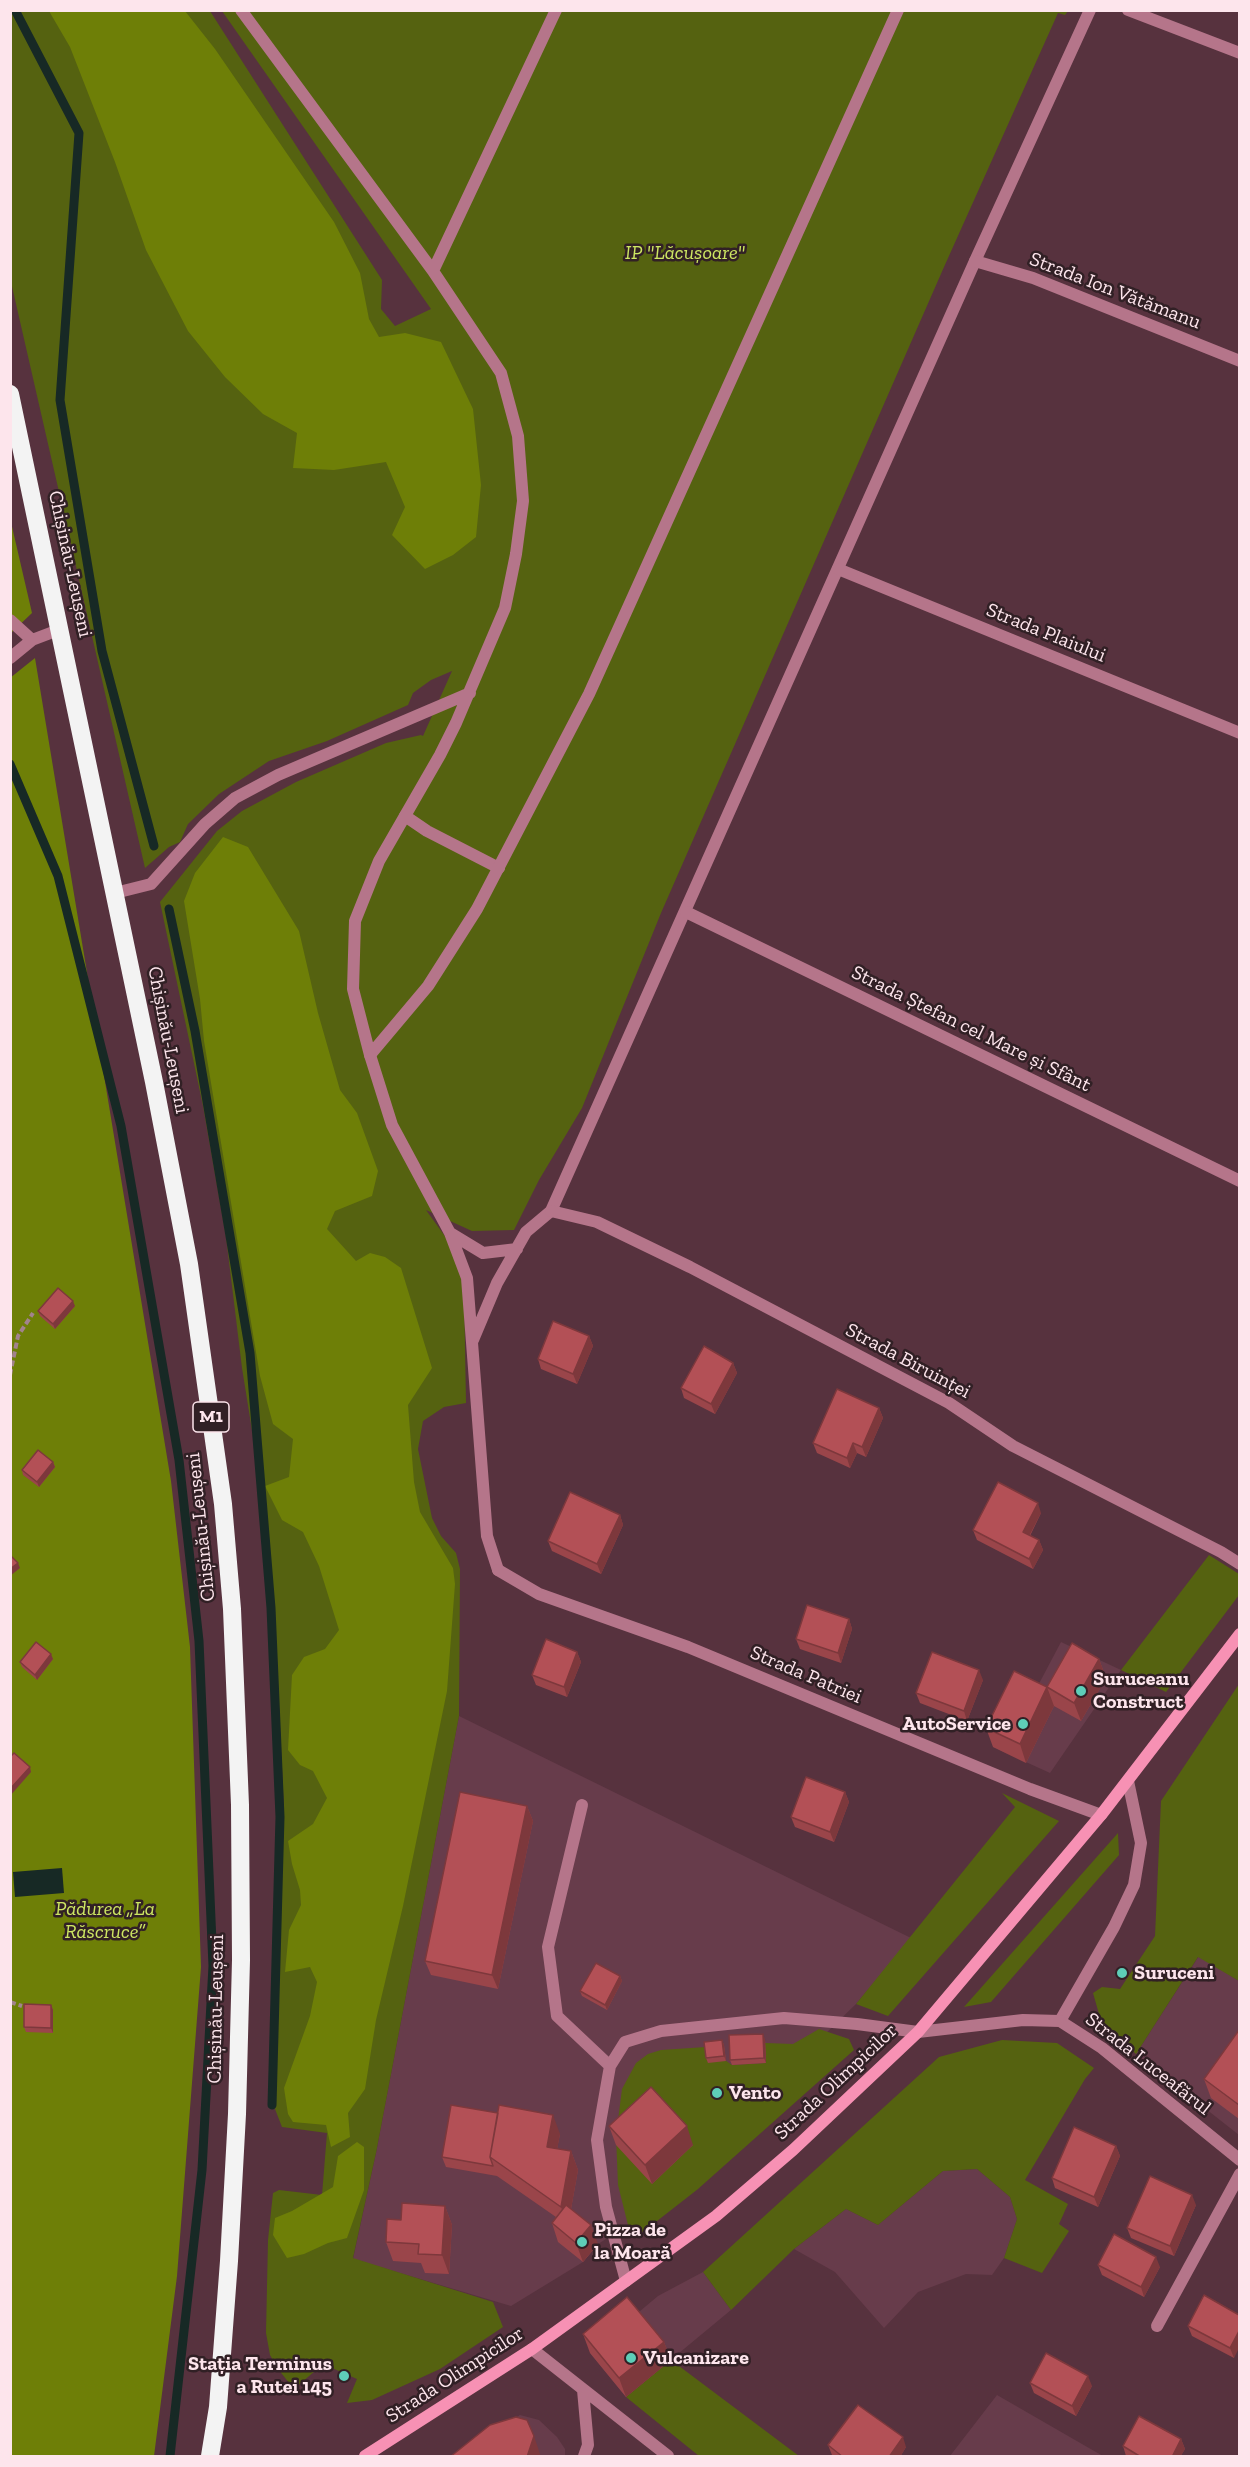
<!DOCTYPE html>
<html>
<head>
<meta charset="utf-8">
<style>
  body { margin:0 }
  #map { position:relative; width:1250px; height:2467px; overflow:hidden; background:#57323e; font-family:"Zilla Slab",serif }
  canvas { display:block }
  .frame { position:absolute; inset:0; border:12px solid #fde5ec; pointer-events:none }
</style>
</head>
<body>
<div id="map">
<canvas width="1250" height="2467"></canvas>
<div class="frame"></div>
</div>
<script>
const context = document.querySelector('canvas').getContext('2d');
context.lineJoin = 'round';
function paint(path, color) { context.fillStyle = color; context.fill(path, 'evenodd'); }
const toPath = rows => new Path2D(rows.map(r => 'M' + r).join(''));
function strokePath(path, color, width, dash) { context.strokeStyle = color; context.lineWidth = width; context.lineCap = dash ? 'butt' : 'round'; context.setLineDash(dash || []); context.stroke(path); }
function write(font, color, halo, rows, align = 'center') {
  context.font = font + ' "Zilla Slab",serif'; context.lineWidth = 5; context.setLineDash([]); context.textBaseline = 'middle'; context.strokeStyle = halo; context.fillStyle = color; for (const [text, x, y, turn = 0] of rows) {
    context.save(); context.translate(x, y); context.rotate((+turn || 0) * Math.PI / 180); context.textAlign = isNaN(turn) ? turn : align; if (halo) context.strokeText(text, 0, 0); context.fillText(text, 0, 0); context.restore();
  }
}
paint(toPath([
  [1061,1642,1121,1670,1050,1773,993,1747,1033,1695],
  [459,1716,911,1938,856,2004,628,2225,598,2244,583,2262,511,2306,353,2259,376,2153],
  [1199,1956,1239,1981,1239,2135,1136,2054],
  [977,2169,1010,2197,1017,2219,1004,2258,992,2275,966,2274,918,2292,884,2328,835,2272,794,2249,846,2209,878,2225,943,2171],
  [703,2272,731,2310,626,2397,590,2353,658,2296],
  [997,2395,1082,2444,1103,2456,950,2456],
  [520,2415,539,2420,557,2437,565,2449,565,2456,453,2456]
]), '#673c4b');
paint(toPath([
  [10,11,210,11,382,280,381,309,395,326,431,309,222,11,1068,11,1065,15,1058,13,944,267,661,913,582,1108,539,1180,514,1230,472,1231,426,1210,447,1239,457,1260,464,1290,466,1403,444,1407,423,1421,418,1449,432,1518,441,1536,456,1553,460,1569,459,1716,376,2153,353,2258,493,2302,503,2327,440,2369,372,2400,347,2403,357,2379,323,2364,294,2389,278,2369,270,2355,266,2333,268,2240,273,2193,279,2190,322,2195,327,2133,282,2127,275,2109,284,1809,274,1605,267,1524,242,1368,226,1237,203,1106,160,902,217,831,242,811,296,782,386,743,421,735,423,736,452,671,431,680,413,693,408,705,327,741,269,761,219,794,188,824,180,842,169,847,145,868,11,282],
  [1209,1555,1239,1574,1239,1595,1166,1692,1121,1670],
  [1239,1684,1239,1981,1198,1957,1136,2054,1101,2021,1093,1993,1102,1987,1120,1989,1155,1936,1161,1801],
  [1002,1793,1059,1821,888,2016,856,2004,1015,1807],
  [1118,1833,1119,1855,991,2002,964,2007],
  [819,2029,849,2039,854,2050,698,2189,643,2232,628,2225,618,2185,616,2136,622,2089,636,2063,648,2054,661,2050,706,2047,732,2065,766,2063,765,2043,793,2044],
  [1002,2040,1057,2043,1094,2068,1085,2079,1025,2180,1068,2204,1059,2224,1069,2231,1042,2273,1004,2258,1017,2219,1010,2197,977,2169,943,2171,878,2225,846,2209,794,2249,731,2310,703,2272,939,2057],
  [671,2360,799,2456,699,2456,626,2397]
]), '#556210');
paint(toPath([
  [49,11,185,11,215,49,334,222,360,273,369,319,379,337,405,333,441,342,473,409,481,485,476,537,453,555,425,569,392,535,405,507,386,462,334,470,293,468,297,433,263,414,225,377,188,331,146,250,115,162,70,47],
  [10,518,32,613,11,633,10,633],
  [35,658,171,1481,190,1647,201,1967,177,2276,154,2456,11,2456,10,678],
  [223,837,248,847,299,931,318,1013,340,1090,357,1113,378,1171,372,1196,335,1211,327,1229,356,1261,370,1253,385,1257,401,1268,432,1368,408,1405,414,1482,420,1512,453,1568,455,1584,447,1691,403,1906,376,2020,365,2089,348,2113,350,2137,331,2147,326,2125,293,2122,288,2114,284,2088,310,2016,317,1982,310,1967,285,1972,289,1930,301,1905,300,1890,292,1864,288,1841,313,1824,327,1798,313,1771,300,1765,288,1750,292,1675,304,1657,325,1649,339,1630,319,1566,303,1532,282,1520,265,1486,289,1477,293,1439,273,1424,260,1376,204,1041,200,999,184,901,195,873],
  [357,2142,364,2147,364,2190,347,2238,328,2243,304,2254,287,2258,273,2235,275,2218,292,2211,333,2187,338,2156]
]), '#6e7f07');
paint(toPath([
  [62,1868,64,1893,15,1897,13,1872]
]), '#172925');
strokePath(toPath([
  [15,10,79,133,60,400,102,651,154,846],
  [10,764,58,876,121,1126,179,1460,199,1641,213,1966,202,2170,170,2456],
  [169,909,195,1031,250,1353,271,1608,280,1817,272,2105]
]), '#172925', 9);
strokePath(toPath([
  [10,1375,18,1336,33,1313],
  [10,2002,22,2006]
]), '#a2838d', 4, [6, 3]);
strokePath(toPath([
  [405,816,427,831,499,868],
  [370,1055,392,1125,450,1233,467,1278,487,1536,498,1570],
  [450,1233,483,1253,517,1249],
  [473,1340,497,1283,526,1232,551,1211,975,261,1090,10],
  [582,1805,548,1947,557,2016,610,2066],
  [1060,2021,1114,1927,1134,1885,1141,1843,1128,1781],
  [626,2281,606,2207,597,2140,610,2066,625,2042,661,2031,784,2018,857,2024,918,2032],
  [1157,2326,1240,2174]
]), '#b5758a', 12);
strokePath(toPath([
  [241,10,433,271,501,373,518,436,523,501,516,554,505,608,456,723,440,755,379,861,355,921,353,989,370,1055],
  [1128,10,1240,53],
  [975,261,1033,278,1240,361],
  [433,271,556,10],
  [838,569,1240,733],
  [10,620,32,640],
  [10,658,32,640,61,629],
  [115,893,151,884,205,824,235,798,278,775,470,693],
  [686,912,1240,1181],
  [370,1055,428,986,477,909,589,694,898,10],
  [551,1211,597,1222,690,1267,949,1403,1013,1446,1221,1552,1240,1564],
  [498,1570,539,1594,688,1647,1030,1789,1101,1815],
  [918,2032,1023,2020,1060,2021,1102,2048,1240,2160],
  [532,2349,668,2456],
  [583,2390,588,2445,584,2456]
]), '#b5758a', 12);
strokePath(toPath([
  [365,2456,532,2349,716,2216,793,2150,918,2032,1101,1815,1240,1634]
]), '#f791b4', 12);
strokePath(toPath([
  [10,394,154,1082,189,1264,223,1504,232,1609,240,1805,241,1960,237,2114,229,2261,218,2407,210,2456]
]), '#f3f3f3', 18);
paint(toPath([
  [75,1306,55,1329,40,1316,38,1311],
  [589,1336,593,1346,577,1384,541,1369,538,1359],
  [733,1363,737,1373,715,1414,684,1398,681,1388],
  [879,1408,883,1418,866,1457,857,1453,850,1468,817,1453,813,1443],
  [53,1462,55,1467,39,1487,23,1475,22,1470],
  [1041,1513,1030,1536,1039,1540,1043,1550,1033,1569,977,1540,973,1530],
  [620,1515,623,1525,601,1574,552,1551,548,1541],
  [849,1619,852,1629,841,1663,800,1649,796,1639],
  [577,1652,581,1662,567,1697,536,1685,532,1675],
  [53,1659,37,1680,22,1667,20,1662],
  [1099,1659,1106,1678,1081,1721,1054,1706,1026,1763,993,1747,986,1728,1047,1687],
  [983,1680,967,1721,920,1703,916,1693],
  [845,1792,849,1802,834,1842,795,1827,791,1817],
  [527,1806,533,1821,498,1989,431,1975,425,1961],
  [620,1976,622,1981,607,2010,582,1996,580,1991],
  [51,2005,53,2010,53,2033,26,2032,24,2027],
  [1239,2030,1239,2119,1211,2098,1204,2079],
  [765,2039,766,2063,732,2065,730,2060],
  [722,2040,724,2045,726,2061,708,2063,706,2058],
  [609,2126,693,2145,652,2184,616,2145],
  [560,2134,557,2149,571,2151,578,2170,571,2209,598,2244,583,2262,558,2242,552,2223,556,2217,497,2176,446,2167,442,2157],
  [1116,2146,1120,2156,1098,2207,1055,2188,1052,2178],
  [1196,2205,1174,2256,1131,2238,1127,2228],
  [445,2206,452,2225,449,2274,425,2273,421,2263,393,2261,386,2242,401,2220],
  [1098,2265,1160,2267,1144,2297,1102,2275],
  [1239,2315,1234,2358,1192,2336,1188,2326],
  [583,2334,664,2342,671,2360,626,2397,590,2353],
  [1030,2383,1092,2386,1076,2416,1034,2393],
  [1181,2439,1185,2449,1180,2457,1126,2456,1123,2446],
  [828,2445,906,2447,900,2457,833,2457,832,2455]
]), '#9a454a');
paint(toPath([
  [73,1301,75,1306,55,1329,53,1324],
  [589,1336,593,1346,577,1384,573,1374],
  [733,1363,737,1373,715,1414,711,1404],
  [879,1408,883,1418,866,1457,862,1447],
  [853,1443,857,1453,850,1468,847,1458],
  [53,1462,55,1467,39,1487,37,1482],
  [1038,1503,1041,1513,1026,1542,1023,1532],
  [620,1515,623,1525,601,1574,597,1564],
  [1039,1540,1043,1550,1033,1569,1029,1559],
  [18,1563,20,1568,10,1576,10,1569],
  [849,1619,852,1629,841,1663,838,1653],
  [577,1652,581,1662,567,1697,564,1687],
  [51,1654,53,1659,37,1680,35,1675],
  [1099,1659,1106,1678,1081,1721,1074,1703],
  [979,1670,983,1680,967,1721,964,1711],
  [1047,1687,1054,1706,1026,1763,1020,1744],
  [30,1767,31,1772,10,1796,10,1789],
  [845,1792,849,1802,834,1842,830,1832],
  [527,1806,533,1821,498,1989,492,1975],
  [620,1976,622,1981,607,2010,605,2005],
  [51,2005,53,2010,53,2033,51,2028],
  [763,2034,765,2039,766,2063,764,2058],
  [722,2040,724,2045,726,2061,724,2056],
  [553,2115,560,2134,554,2166,547,2147],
  [687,2126,693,2145,652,2184,645,2165],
  [1116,2146,1120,2156,1098,2207,1094,2197],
  [571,2151,578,2170,568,2226,561,2207],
  [1192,2195,1196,2205,1174,2256,1170,2246],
  [445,2206,452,2225,449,2274,442,2255],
  [591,2225,598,2244,583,2262,576,2243],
  [1156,2257,1160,2267,1144,2297,1141,2287],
  [1239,2331,1239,2348,1234,2358,1230,2348],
  [664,2342,671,2360,626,2397,619,2378],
  [1088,2376,1092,2386,1076,2416,1072,2406],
  [534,2436,541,2457,527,2457],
  [903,2437,906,2447,900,2457,889,2457],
  [1181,2439,1185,2449,1180,2457,1172,2457]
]), '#7d383c');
const building = toPath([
  [58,1288,73,1301,53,1324,38,1311,58,1288],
  [553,1321,589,1336,573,1374,538,1359,553,1321],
  [704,1346,733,1363,711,1404,681,1388,704,1346],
  [837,1389,879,1408,862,1447,853,1443,847,1458,813,1443,837,1389],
  [38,1450,53,1462,37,1482,22,1470,38,1450],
  [998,1482,1038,1503,1023,1532,1039,1540,1029,1559,973,1530,998,1482],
  [570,1492,620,1515,597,1564,548,1541,570,1492],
  [10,1555,18,1563,10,1569,10,1555],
  [807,1605,849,1619,838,1653,796,1639,807,1605],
  [546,1639,577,1652,564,1687,532,1675,546,1639],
  [36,1642,51,1654,35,1675,20,1662,36,1642],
  [1072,1643,1099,1659,1074,1703,1047,1687,1020,1744,986,1728,1014,1671,1047,1687,1072,1643],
  [932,1652,979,1670,964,1711,916,1693,932,1652],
  [14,1753,30,1767,10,1789,10,1757,14,1753],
  [806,1777,845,1792,830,1832,791,1817,806,1777],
  [460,1792,527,1806,492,1975,425,1961,460,1792],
  [596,1963,620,1976,605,2005,580,1991,596,1963],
  [24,2004,51,2005,51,2028,24,2027,24,2004],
  [1239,2030,1239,2105,1204,2079,1239,2030],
  [763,2034,764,2058,730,2060,729,2035,763,2034],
  [722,2040,724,2056,706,2058,704,2042,722,2040],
  [651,2087,687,2126,645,2165,609,2126,651,2087],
  [451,2105,498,2113,490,2157,493,2166,442,2157,451,2105],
  [499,2105,553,2115,547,2147,571,2151,561,2207,490,2157,499,2105],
  [1074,2127,1116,2146,1094,2197,1052,2178,1074,2127],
  [1150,2176,1192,2195,1170,2246,1127,2228,1150,2176],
  [402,2203,445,2206,442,2255,418,2254,419,2244,386,2242,387,2219,401,2220,402,2203],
  [566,2205,591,2225,576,2243,552,2223,566,2205],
  [1114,2234,1156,2257,1141,2287,1098,2265,1114,2234],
  [1204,2295,1239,2315,1239,2331,1230,2348,1188,2326,1204,2295],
  [627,2297,664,2342,619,2378,583,2334,627,2297],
  [1046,2353,1088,2376,1072,2406,1030,2383,1046,2353],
  [858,2405,903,2437,889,2457,843,2457,828,2445,858,2405],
  [1139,2416,1181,2439,1172,2457,1141,2457,1123,2446,1139,2416],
  [516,2417,527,2420,534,2436,527,2457,450,2457,490,2425,516,2417]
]);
paint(building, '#b35056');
strokePath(building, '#7d383c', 1.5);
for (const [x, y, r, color] of [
  [1081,1691,6,"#5eceb8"],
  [1023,1724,6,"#5eceb8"],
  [1122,1973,6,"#5eceb8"],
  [717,2093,6,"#5eceb8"],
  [582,2242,6,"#5eceb8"],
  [631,2358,6,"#5eceb8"],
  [344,2376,6,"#5eceb8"]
]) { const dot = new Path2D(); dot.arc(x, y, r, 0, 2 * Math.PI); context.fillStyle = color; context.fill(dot); strokePath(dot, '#312025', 2); }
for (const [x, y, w] of [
  [211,1417,36]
]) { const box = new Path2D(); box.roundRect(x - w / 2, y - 15, w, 30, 4.5); context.fillStyle = '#312025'; context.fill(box); strokePath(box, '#fde5ec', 1.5); }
write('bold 18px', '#fde5ec', null, [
  ["M1",211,1417]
]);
write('italic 20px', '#cee763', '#312025', [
  ["IP \"Lăcușoare\"",685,253],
  ["Pădurea „La",105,1909],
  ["Răscruce”",105,1932]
]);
write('20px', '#fde5ec', '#312025', [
  ["Strada Ion Vătămanu",1115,291,21],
  ["Chișinău-Leușeni",70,564,78],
  ["Strada Plaiului",1046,633,22],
  ["Strada Ștefan cel Mare și Sfânt",971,1029,26],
  ["Chișinău-Leușeni",168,1040,79],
  ["Strada Biruinței",908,1361,28],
  ["Chișinău-Leușeni",201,1527,-96],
  ["Strada Patriei",806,1675,23],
  ["Chișinău-Leușeni",216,2009,-89],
  ["Strada Luceafărul",1148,2064,38],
  ["Strada Olimpicilor",836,2082,-43],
  ["Strada Olimpicilor",455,2375,-33]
]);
write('bold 20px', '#fde5ec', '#312025', [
  ["Suruceanu",1093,1679],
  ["Construct",1093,1702],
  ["AutoService",1011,1724,"right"],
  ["Suruceni",1134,1973],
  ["Vento",729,2093],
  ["Pizza de",594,2230],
  ["la Moară",594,2253],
  ["Vulcanizare",643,2358],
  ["Stația Terminus",332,2364,"right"],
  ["a Rutei 145",332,2387,"right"]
], 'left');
</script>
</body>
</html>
